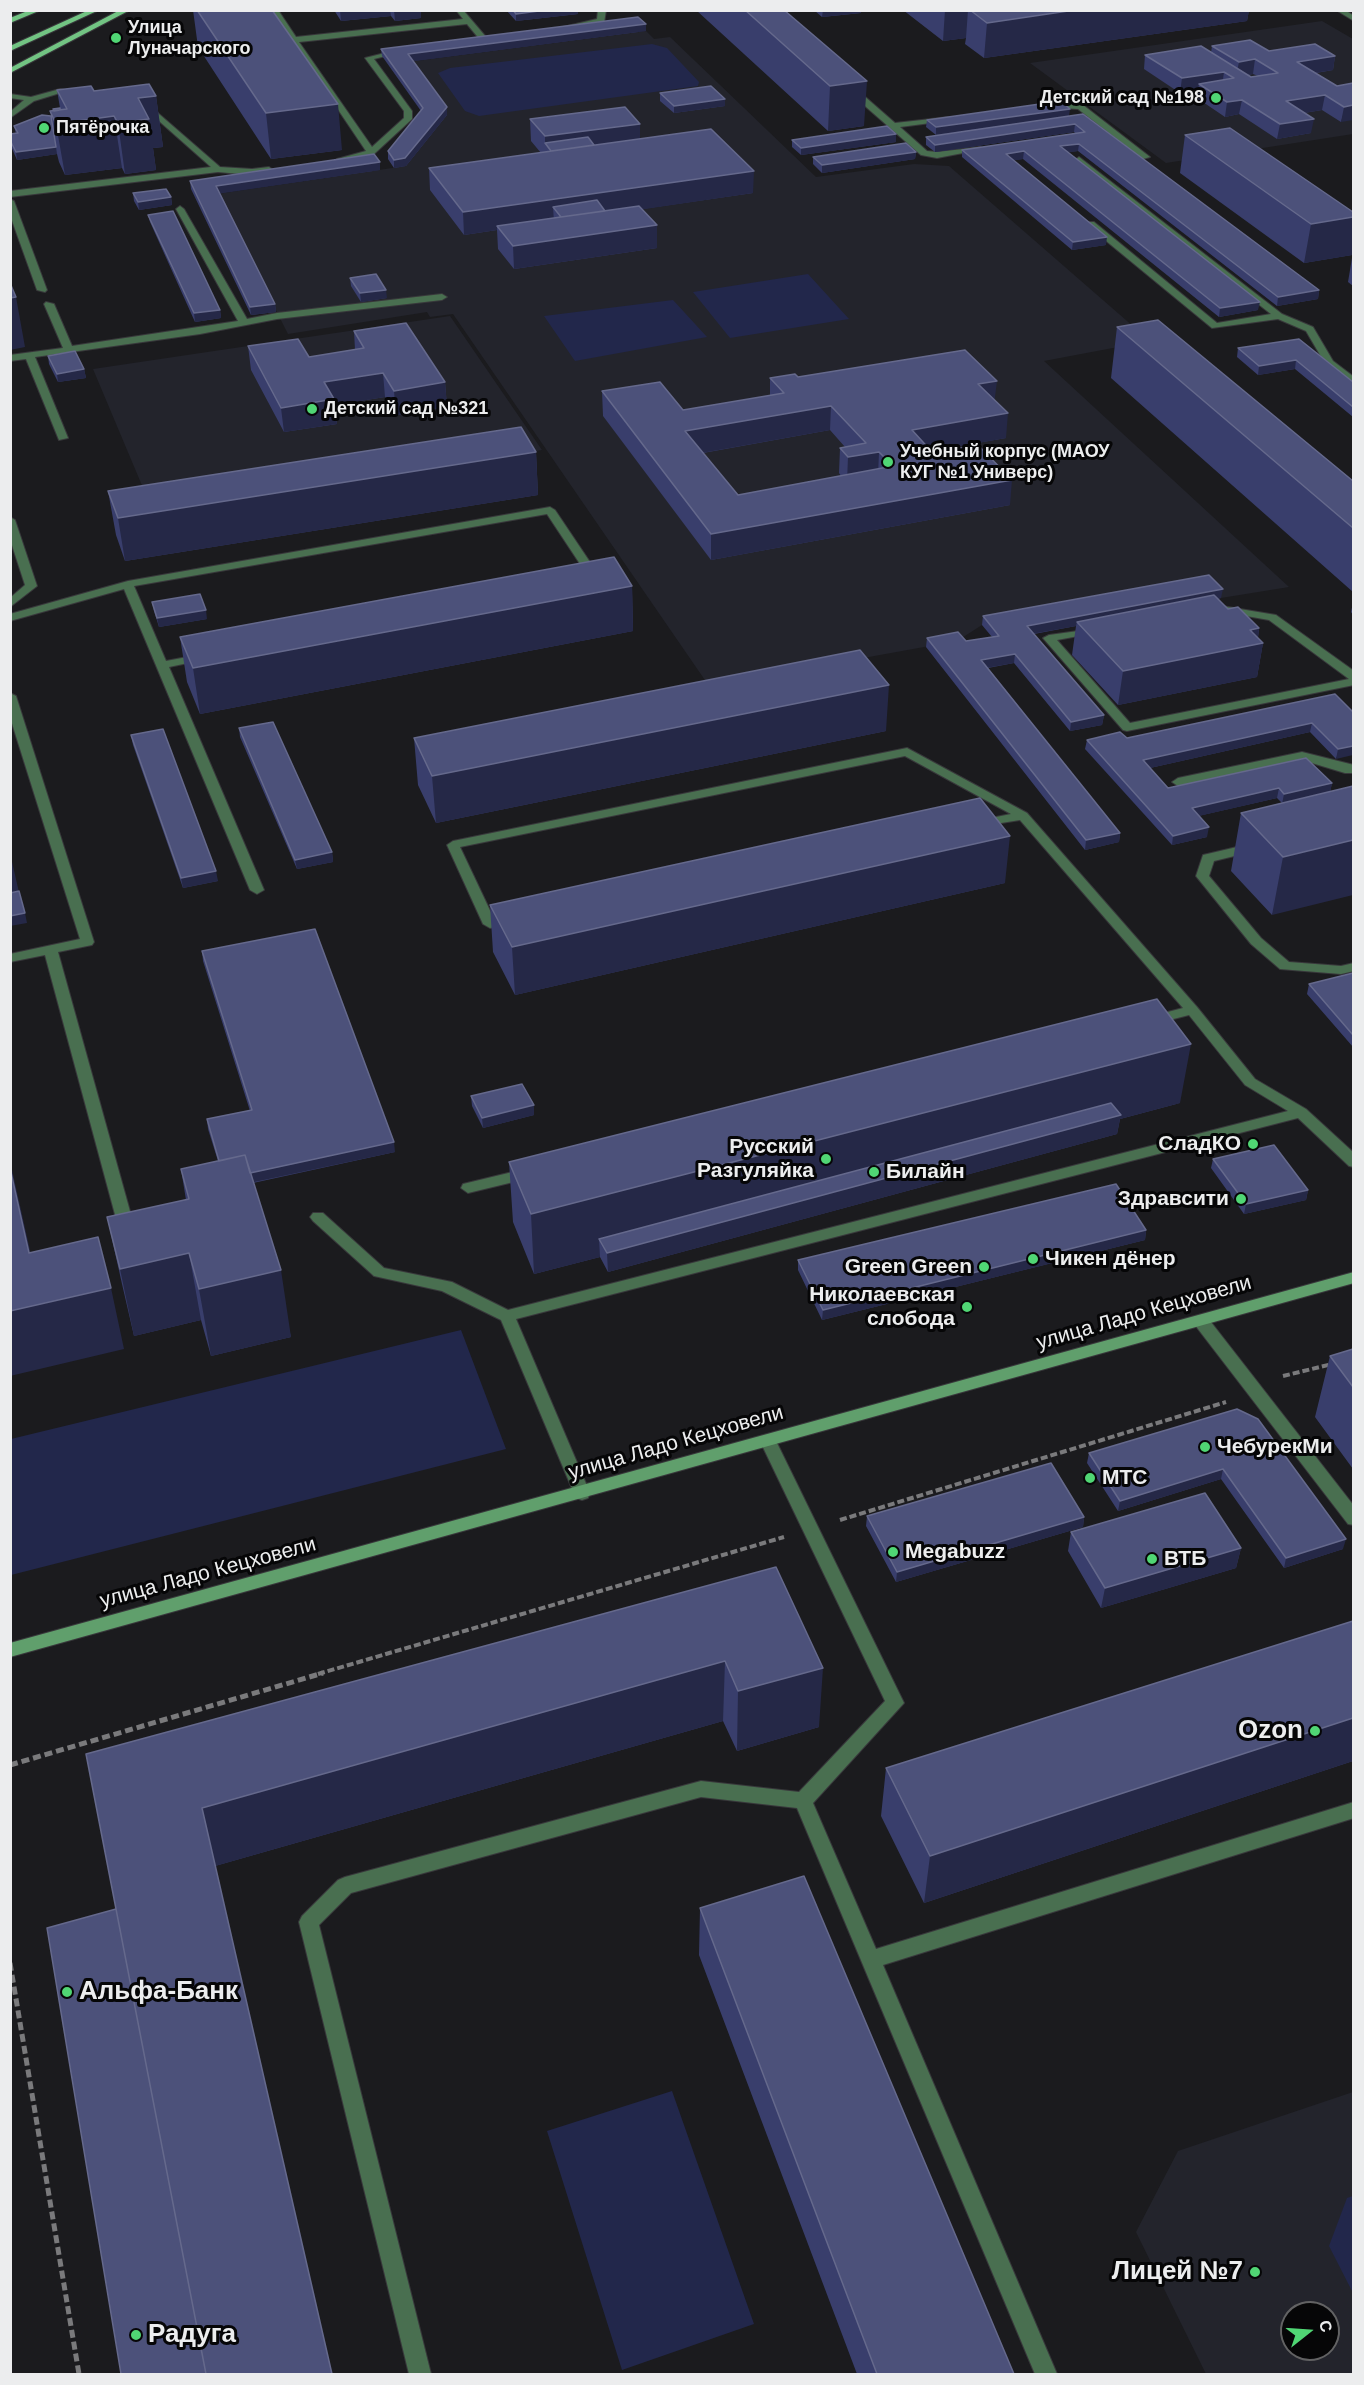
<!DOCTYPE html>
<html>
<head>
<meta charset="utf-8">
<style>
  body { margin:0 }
  #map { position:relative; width:1364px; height:2385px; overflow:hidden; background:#1b1b1e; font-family:Helvetica,sans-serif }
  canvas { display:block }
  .frame { position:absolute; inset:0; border:12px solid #ecedee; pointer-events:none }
  .north { position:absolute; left:1280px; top:2301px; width:60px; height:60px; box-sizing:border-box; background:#060607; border:2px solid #626263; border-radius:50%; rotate:73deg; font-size:16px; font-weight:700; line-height:24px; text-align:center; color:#ecedee }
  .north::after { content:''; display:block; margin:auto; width:21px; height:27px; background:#50d674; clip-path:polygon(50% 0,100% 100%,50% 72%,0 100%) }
</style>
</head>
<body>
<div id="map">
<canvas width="1364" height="2385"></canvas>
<div class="frame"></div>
<div class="north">С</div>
</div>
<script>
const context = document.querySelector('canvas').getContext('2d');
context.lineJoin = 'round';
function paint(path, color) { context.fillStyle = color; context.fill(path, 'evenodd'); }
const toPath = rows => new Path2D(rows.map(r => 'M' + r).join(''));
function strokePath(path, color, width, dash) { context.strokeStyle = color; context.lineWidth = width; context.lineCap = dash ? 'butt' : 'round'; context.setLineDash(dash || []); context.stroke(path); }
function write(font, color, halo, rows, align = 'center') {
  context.font = font + ' Helvetica,sans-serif'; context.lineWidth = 6; context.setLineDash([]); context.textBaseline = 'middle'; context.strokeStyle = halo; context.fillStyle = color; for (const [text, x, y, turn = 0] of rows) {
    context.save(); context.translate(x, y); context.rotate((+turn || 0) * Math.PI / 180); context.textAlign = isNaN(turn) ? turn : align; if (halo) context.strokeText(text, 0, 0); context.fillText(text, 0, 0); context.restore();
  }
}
paint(toPath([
  [1322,21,1353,39,1353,134,1166,163,1030,63],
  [646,31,654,39,670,37,816,177,914,164,949,166,1150,341,1044,361,1289,587,1221,598,982,625,957,641,709,686,453,314,430,317,427,312,288,334,217,194,406,166,447,115,408,62],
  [450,316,542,450,154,514,93,369],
  [1353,2092,1353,2374,1206,2374,1136,2232,1178,2151],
  [1292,2313,1328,2313,1328,2349,1292,2349]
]), '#23242c');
paint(toPath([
  [652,44,667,48,699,82,698,86,479,116,465,111,438,73,450,68],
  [808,274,849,319,730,338,693,292],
  [673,300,707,337,575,361,544,316],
  [461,1330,506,1449,11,1575,11,1439],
  [672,2091,754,2324,622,2370,547,2131],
  [1353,2196,1354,2196,1353,2293,1329,2246,1347,2198]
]), '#22274b');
const lane = toPath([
  [271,10,278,10,296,37,463,19,456,10,463,10,486,37,502,35,506,37,481,41,467,24,299,42,372,147,404,118,404,111,365,58,401,49,405,51,374,59,412,111,412,119,374,154,340,164,336,161,337,159,366,151,271,10],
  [598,10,606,10,604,23,567,29,563,27,597,19,598,10],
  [1336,10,1345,10,1354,16,1354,21,1336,10],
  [849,88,855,88,895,123,949,117,950,119,946,121,900,127,927,151,937,152,980,147,984,149,937,158,921,155,849,92,849,88],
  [60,89,80,93,76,95,60,93,34,101,10,118,10,112,24,100,10,98,10,94,31,97,60,89],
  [144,101,220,167,252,169,269,167,273,170,252,175,218,172,10,197,10,191,211,167,141,105,140,103,144,101],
  [1047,103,1083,105,1150,157,1143,159,1078,109,1044,107,1043,105,1047,103],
  [1079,157,1282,314,1313,327,1333,361,1354,377,1354,385,1326,365,1306,331,1278,319,1212,328,1088,226,1088,222,1094,222,1217,323,1271,314,1076,162,1075,160,1079,157],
  [10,199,14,201,47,290,45,292,37,290,10,215,10,199],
  [180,206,184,209,247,319,277,313,442,294,447,297,442,300,277,319,200,334,35,357,68,438,59,440,26,359,10,361,10,355,63,348,44,304,46,302,54,304,72,346,238,321,176,209,180,206],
  [550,507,555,510,602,580,600,582,592,582,547,514,134,586,166,661,203,654,209,657,207,659,169,667,264,890,257,894,250,890,124,589,10,621,10,614,128,581,550,507],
  [10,517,15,520,37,586,10,607,10,598,25,585,10,539,10,517],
  [1222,606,1276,615,1354,671,1354,685,1127,731,1123,730,1043,638,1049,635,1100,628,1100,632,1057,640,1130,723,1349,679,1269,620,1218,611,1216,609,1222,606],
  [10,693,16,696,94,942,92,945,58,952,136,1233,128,1238,120,1233,45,955,10,962,10,954,80,939,10,717,10,693],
  [907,748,1027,813,1197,1007,1255,1079,1306,1109,1354,1153,1354,1167,1349,1166,1298,1118,516,1319,590,1493,588,1498,582,1500,576,1498,501,1320,442,1291,374,1276,313,1221,310,1217,313,1213,323,1213,384,1268,452,1282,508,1310,1288,1111,1245,1085,1189,1015,1150,1025,1145,1024,1143,1021,1145,1018,1183,1008,1020,820,976,827,976,821,1011,814,905,756,460,847,494,919,510,916,517,920,515,923,490,928,483,924,447,845,453,841,907,748],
  [1302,752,1354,765,1354,773,1345,773,1302,760,1178,786,1172,782,1178,778,1302,752],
  [1254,843,1260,847,1259,850,1214,861,1209,876,1261,938,1289,962,1341,966,1354,963,1354,971,1341,974,1280,969,1251,944,1196,876,1203,855,1254,843],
  [529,1168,534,1169,536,1173,534,1177,468,1193,461,1188,463,1184,529,1168],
  [1201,1315,1207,1317,1354,1506,1354,1525,1348,1524,1195,1325,1193,1321,1195,1317,1201,1315],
  [768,1435,774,1437,776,1441,904,1703,813,1803,876,1949,1354,1802,1354,1818,883,1965,1057,2374,1035,2374,797,1808,701,1797,351,1893,319,1925,431,2374,409,2374,299,1922,302,1916,338,1880,345,1877,701,1781,799,1792,885,1701,760,1441,762,1437,768,1435]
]);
const secondary = toPath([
  [1354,1272,1354,1283,10,1657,10,1643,1354,1272]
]);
const primary = toPath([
  [30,10,41,10,10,23,10,18,30,10],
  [89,10,99,10,10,51,10,46,89,10],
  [120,10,130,10,10,73,10,68,120,10]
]);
strokePath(lane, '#38383b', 2);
strokePath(secondary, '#38383b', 2);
strokePath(primary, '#38383b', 2);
strokePath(toPath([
  [1283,1376,1332,1364],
  [840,1520,1226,1402],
  [318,1674,784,1537]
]), '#7a7a7c', 4, [7, 3]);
strokePath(toPath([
  [10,1765,323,1673],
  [10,1963,79,2374]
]), '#7a7a7c', 5, [8, 4]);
paint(lane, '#496f50');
paint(secondary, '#609f6c');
paint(primary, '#72c483');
paint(toPath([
  [193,10,272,10,342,150,271,159,198,47],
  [334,10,421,10,421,18,395,21,391,16,341,21],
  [506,10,578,10,578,14,516,21],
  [696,10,784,10,864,126,828,131],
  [861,10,861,13,822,17,815,11],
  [903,10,1249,10,1247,21,984,58,965,44,966,38,943,41],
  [646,31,413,61,447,115,406,166,394,168,388,159,388,151,421,111,382,56,381,49],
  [1212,46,1269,51,1335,56,1333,70,1316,73,1337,86,1353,83,1341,122,1322,110,1304,113,1311,133,1277,139,1239,114,1225,117,1197,98,1198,90,1180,93,1144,69,1145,55,1211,53],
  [1253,74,1258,76,1251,77,1247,75],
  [57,90,94,91,156,96,163,147,153,148,156,170,125,174,122,168,65,175,59,162,57,154,17,160,10,144,10,134,16,134,14,126,51,116,50,111,53,111,53,109,60,108],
  [660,93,725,99,725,106,674,113,660,101],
  [1069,116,1319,290,1318,299,1277,306,1078,151,1068,152,1258,310,1219,317,1023,159,1013,160,1106,245,1072,250,962,157,962,150,1076,134,1074,132,935,152,926,145,926,137,1018,124,936,135,926,127,927,120],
  [530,119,640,139,753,193,642,209,657,225,657,248,514,269,498,249,497,230,464,235,430,190,429,168,541,153,531,141],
  [1230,128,1352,255,1304,263,1180,173,1185,135],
  [896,134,896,142,801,155,792,147,792,140],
  [916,152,915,159,822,173,813,164,813,157],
  [380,170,220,193,275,304,276,312,251,315,191,189,190,181],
  [133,193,171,197,172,205,139,210,134,201],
  [148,215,220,310,221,318,195,322,150,222],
  [1353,252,1353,286,1348,282],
  [350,278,387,298,361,302,351,286],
  [1117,327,1353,481,1353,592,1111,378],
  [354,331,445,382,447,407,396,415,385,397,335,405,337,424,284,432,251,370,248,346,309,357,355,350],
  [1299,339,1353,382,1353,417,1295,369,1258,375,1237,357,1238,348],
  [48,356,84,369,86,378,58,382,49,364],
  [798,377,995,400,1006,438,931,451,1010,505,711,560,603,416,602,391,683,410,770,396,770,378],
  [830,430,845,447,840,448,839,473,841,476,738,495,703,453],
  [536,452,538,495,125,561,116,535,108,491],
  [632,586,633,631,200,714,187,682,180,637],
  [1221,598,1218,599,1228,609,1259,628,1258,638,1263,643,1257,677,1118,705,1072,655,1076,626,1034,634,1104,715,1102,725,1070,731,1014,663,988,668,1120,833,1119,842,1085,850,926,647,927,638,966,641,992,637,982,625,983,616],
  [152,602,207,619,159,627,154,611],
  [1353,603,1353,615,1351,612],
  [1353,712,1336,759,1310,732,1150,768,1168,788,1332,783,1330,792,1272,915,1231,871,1241,813,1282,803,1277,798,1198,816,1207,837,1172,845,1085,749,1087,740,1127,738],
  [239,728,332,852,333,862,297,869,240,737],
  [886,731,436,823,418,785,414,738],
  [131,735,218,881,183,888,133,745],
  [1005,883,515,995,493,952,490,905],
  [202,951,395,1152,253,1183,291,1337,211,1356,201,1320,134,1336,122,1284,107,1217,186,1200,181,1169,218,1161,208,1129,207,1119,250,1111,203,961],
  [1353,973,1353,1047,1307,994,1309,984],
  [471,1096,534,1105,534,1115,483,1128,472,1106],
  [1180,1103,1120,1119,1117,1134,608,1272,600,1257,534,1274,513,1222,509,1162],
  [1213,1159,1308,1190,1306,1200,1244,1214,1211,1168],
  [1146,1230,1145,1240,822,1320,798,1270,798,1260],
  [1353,1349,1353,1469,1315,1417,1330,1356],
  [1237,1409,1343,1549,1284,1568,1221,1479,1118,1511,1087,1463,1089,1453],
  [867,1516,1084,1517,1083,1527,896,1582,866,1526],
  [1071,1532,1241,1548,1236,1568,1101,1608,1068,1551],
  [776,1567,819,1727,737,1751,723,1721,215,1866,116,1909],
  [1353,1621,1353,1761,924,1903,881,1816,886,1768],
  [700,1908,1014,2374,857,2374,699,1955]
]), '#393e6c');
paint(toPath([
  [340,10,390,10,391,16,341,21],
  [394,10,421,10,421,18,395,21],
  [539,10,578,10,578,14,516,21,516,14,539,11],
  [823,10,861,10,861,13,822,17],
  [945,10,968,10,966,38,943,41],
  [1075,10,1249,10,1247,21,984,58,987,23],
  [646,24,646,31,408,62,408,54],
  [1335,56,1333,70,1295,76,1297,62],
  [1255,59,1253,74,1236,76,1239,62],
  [1224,72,1222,86,1199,84,1198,90,1180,93,1182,78],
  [867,81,864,126,828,131,830,86],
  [1325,95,1322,110,1284,116,1286,101],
  [156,96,163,147,153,148,156,170,125,174,118,123,138,98],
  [725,99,725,106,674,113,674,106],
  [1242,100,1239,114,1225,117,1227,102],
  [338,104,342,150,271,159,266,113],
  [1353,105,1353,120,1341,122,1344,107],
  [447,107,447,115,406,166,394,168,394,160],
  [1070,109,1069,116,936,135,936,127],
  [114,116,122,168,65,175,56,124],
  [1314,119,1311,133,1277,139,1280,124],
  [640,124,640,145,556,157,545,143,545,136],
  [1075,124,1074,132,935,152,935,145],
  [896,134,896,142,801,155,801,148],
  [1079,144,1078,151,1059,154,1060,146],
  [56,147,57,154,17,160,16,152],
  [1024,151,1023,159,1005,162,1006,154],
  [916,152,915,159,822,173,822,165],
  [380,162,380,170,217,194,216,186],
  [754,171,753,193,564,221,553,207,554,222,497,226,497,230,464,235,463,212],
  [171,197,172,205,139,210,138,202],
  [1353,217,1353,245,1352,255,1304,263,1311,224],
  [657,225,657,248,514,269,513,246],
  [1107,237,1106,245,1072,250,1073,242],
  [386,290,387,298,361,302,360,293],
  [1319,290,1318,299,1277,306,1278,297],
  [16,297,25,347,10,350,10,298],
  [1260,302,1258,310,1219,317,1220,308],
  [275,304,276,312,251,315,250,307],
  [220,310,221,318,195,322,194,313],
  [1296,360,1295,369,1258,375,1259,366],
  [84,369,86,378,58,382,57,374],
  [383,373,385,397,335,405,337,424,284,432,281,408,324,382],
  [997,381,994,405,978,384],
  [445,382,447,407,396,415,394,391],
  [831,406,830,430,685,456,685,431],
  [1008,413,1006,438,910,455,912,430],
  [536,452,538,495,125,561,118,518],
  [879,452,878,476,847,482,848,457],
  [1012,480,1010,505,711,560,711,534],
  [632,586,633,631,200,714,193,668],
  [1223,589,1221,598,1080,625,1077,622,1076,626,1026,635,1027,626],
  [206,610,207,619,159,627,157,618],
  [1259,628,1257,644,1263,643,1257,677,1118,705,1123,671,1250,630],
  [1015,654,1014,663,980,669,981,660],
  [889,685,886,731,436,823,432,776],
  [1104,715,1102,725,1070,731,1071,722],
  [1312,723,1310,732,1141,770,1143,760],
  [1353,746,1353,755,1336,759,1338,749],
  [1332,783,1330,793,1282,804,1284,794],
  [1279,788,1277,798,1190,818,1192,808],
  [1209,827,1207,837,1172,845,1173,836],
  [1120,833,1119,842,1085,850,1086,840],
  [1010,836,1005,883,515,995,512,947],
  [1353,840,1353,895,1272,915,1283,857],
  [332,852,333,862,297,869,295,860],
  [10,853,21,901,10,903],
  [216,871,218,881,183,888,181,878],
  [25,913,27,923,10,926,10,916],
  [1191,1044,1180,1103,1120,1119,1117,1134,608,1272,607,1253,599,1239,600,1257,534,1274,531,1214],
  [534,1105,534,1115,483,1128,482,1118],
  [394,1142,395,1152,226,1188,224,1179],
  [10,1161,42,1304,111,1288,124,1349,10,1376,10,1311,29,1253,10,1168],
  [1308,1190,1306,1200,1244,1214,1246,1204],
  [1146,1230,1145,1240,822,1320,823,1310],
  [189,1253,201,1320,134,1336,120,1269],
  [281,1270,291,1337,211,1356,199,1289],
  [1223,1469,1221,1479,1118,1511,1120,1501],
  [1084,1517,1083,1527,896,1582,897,1572],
  [1346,1539,1343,1549,1284,1568,1286,1558],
  [1241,1548,1236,1568,1101,1608,1105,1588],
  [725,1661,723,1721,215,1866,202,1808],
  [823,1668,819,1727,737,1751,738,1691],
  [1353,1718,1353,1761,924,1903,930,1856]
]), '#252847');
const building = toPath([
  [197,10,272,10,338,104,266,113,197,10],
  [513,10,539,10,539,11,516,14,513,10],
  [745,10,784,10,867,81,830,86,745,10],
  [970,10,1075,10,987,23,970,10],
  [638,17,646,24,408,54,447,107,405,158,394,160,388,151,423,108,381,49,638,17],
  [1250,40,1269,51,1315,44,1335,56,1297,62,1337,86,1353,83,1353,105,1344,107,1325,95,1286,101,1314,119,1280,124,1242,100,1227,102,1199,84,1234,78,1224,72,1182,78,1145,55,1201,46,1251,77,1278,73,1255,59,1239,62,1212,46,1250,40],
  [149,84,156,96,138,98,149,119,118,123,114,116,56,124,50,111,67,109,57,90,91,86,94,91,149,84],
  [711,86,725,99,674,106,660,93,711,86],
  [1061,101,1070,109,936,127,927,120,1061,101],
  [625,107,640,124,545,136,530,119,625,107],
  [60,108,60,110,54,111,53,109,60,108],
  [1083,114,1319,290,1278,297,1079,144,1060,146,1260,302,1220,308,1024,151,1006,154,1107,237,1073,242,962,150,1085,132,1075,124,935,145,926,137,1083,114],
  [42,115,51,116,56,147,16,152,10,140,10,134,18,133,14,126,42,115],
  [887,126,896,134,801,148,792,140,887,126],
  [1230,128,1353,212,1353,217,1311,224,1185,135,1230,128],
  [711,129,754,171,463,212,429,168,711,129],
  [588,137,594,145,551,151,545,143,588,137],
  [906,143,916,152,822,165,813,157,906,143],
  [374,154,380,162,216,186,275,304,250,307,190,181,374,154],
  [166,189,171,197,138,202,133,193,166,189],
  [597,200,605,211,561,217,553,207,597,200],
  [639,206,657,225,513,246,497,226,639,206],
  [173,211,220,310,194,313,148,215,173,211],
  [376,274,386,290,360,293,350,278,376,274],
  [10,283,16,297,10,298,10,283],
  [1158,320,1353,481,1353,528,1117,327,1158,320],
  [406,323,445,382,394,391,383,373,324,382,334,399,281,408,248,346,298,339,309,357,364,348,354,331,406,323],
  [1299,339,1353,382,1353,407,1296,360,1259,366,1238,348,1299,339],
  [965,350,997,381,978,384,1008,413,912,430,933,453,978,445,1012,480,711,534,602,391,660,382,683,410,784,393,770,378,795,374,798,377,965,350],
  [831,406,866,443,840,448,848,457,879,452,893,466,738,495,685,431,831,406],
  [75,351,84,369,57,374,48,356,75,351],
  [521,427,536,452,118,518,108,491,521,427],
  [614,557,632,586,193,668,180,637,614,557],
  [1209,575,1223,589,1027,626,1104,715,1071,722,1015,654,981,660,1120,833,1086,840,927,638,958,632,966,641,999,636,983,616,1209,575],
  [200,594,206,610,157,618,152,602,200,594],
  [1214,595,1228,609,1238,607,1259,628,1250,630,1263,643,1123,671,1077,622,1214,595],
  [860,650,889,685,432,776,414,738,860,650],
  [1335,694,1353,712,1353,746,1338,749,1312,723,1143,760,1168,788,1306,758,1332,783,1284,794,1279,788,1192,808,1209,827,1173,836,1087,740,1120,732,1127,738,1335,694],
  [273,722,332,852,295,860,239,728,273,722],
  [163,729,216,871,181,878,131,735,163,729],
  [1353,786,1353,840,1283,857,1241,813,1353,786],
  [980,798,1010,836,512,947,490,905,980,798],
  [19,891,25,913,10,916,10,893,19,891],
  [315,929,394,1142,250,1173,245,1155,219,1161,207,1119,252,1110,202,951,315,929],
  [1353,973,1353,1035,1309,984,1353,973],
  [1157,999,1191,1044,531,1214,509,1162,1157,999],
  [522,1084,534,1105,482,1118,471,1096,522,1084],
  [1111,1103,1121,1115,607,1253,599,1239,1111,1103],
  [1274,1145,1308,1190,1246,1204,1213,1159,1274,1145],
  [245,1155,281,1270,199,1289,189,1253,120,1269,107,1217,189,1199,181,1169,245,1155],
  [10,1168,29,1253,98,1237,111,1288,10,1311,10,1168],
  [1116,1184,1146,1230,823,1310,798,1260,1116,1184],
  [1353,1349,1353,1387,1330,1356,1353,1349],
  [1237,1409,1258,1419,1346,1539,1286,1558,1223,1469,1120,1501,1089,1453,1237,1409],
  [1051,1463,1084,1517,897,1572,867,1516,1051,1463],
  [1205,1493,1241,1548,1105,1588,1071,1532,1205,1493],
  [776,1567,823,1668,738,1691,725,1661,202,1808,332,2374,206,2374,86,1754,776,1567],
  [1353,1621,1353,1718,930,1856,886,1768,1353,1621],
  [804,1876,1014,2374,877,2374,700,1908,804,1876],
  [116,1909,206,2374,121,2374,47,1928,116,1909]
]);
paint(building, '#4c517a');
strokePath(building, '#65698c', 1.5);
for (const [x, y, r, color] of [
  [116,38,6,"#50d674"],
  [1216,98,6,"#50d674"],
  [44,128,6,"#50d674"],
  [312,409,6,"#50d674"],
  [888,462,6,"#50d674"],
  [1253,1144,6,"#50d674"],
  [826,1159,6,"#50d674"],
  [874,1172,6,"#50d674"],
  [1241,1199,6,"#50d674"],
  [1033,1259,6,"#50d674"],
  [984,1267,6,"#50d674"],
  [967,1307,6,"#50d674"],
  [1205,1447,6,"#50d674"],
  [1090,1478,6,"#50d674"],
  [893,1552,6,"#50d674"],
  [1152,1559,6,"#50d674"],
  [1315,1731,6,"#50d674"],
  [67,1992,6,"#50d674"],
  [1255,2272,6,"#50d674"],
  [136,2335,6,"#50d674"]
]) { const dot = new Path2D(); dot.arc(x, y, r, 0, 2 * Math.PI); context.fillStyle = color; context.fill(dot); strokePath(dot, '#060607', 2); }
write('bold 18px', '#ecedee', '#060607', [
  ["Улица",128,28],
  ["Луначарского",128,49],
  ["Детский сад №198",1204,98,"right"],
  ["Пятёрочка",56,128],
  ["Детский сад №321",324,409],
  ["Учебный корпус (МАОУ",900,452],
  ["КУГ №1 Универс)",900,473]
], 'left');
write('bold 21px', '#ecedee', '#060607', [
  ["СладКО",1241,1144,"right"],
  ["Русский",814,1147,"right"],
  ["Разгуляйка",814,1171,"right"],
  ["Билайн",886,1172],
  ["Здравсити",1229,1199,"right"],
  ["Чикен дёнер",1045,1259],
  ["Green Green",972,1267,"right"],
  ["Николаевская",955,1295,"right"],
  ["слобода",955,1319,"right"],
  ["ЧебурекМи",1217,1447],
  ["МТС",1102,1478],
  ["Megabuzz",905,1552],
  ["ВТБ",1164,1559]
], 'left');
write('21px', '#ecedee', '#060607', [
  ["улица Ладо Кецховели",1144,1313,-16],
  ["улица Ладо Кецховели",676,1443,-16],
  ["улица Ладо Кецховели",208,1573,-15]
]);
write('bold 26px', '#ecedee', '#060607', [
  ["Ozon",1303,1731],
  ["Альфа-Банк",79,1992,"left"],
  ["Лицей №7",1243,2272],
  ["Радуга",148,2335,"left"]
], 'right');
</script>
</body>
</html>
